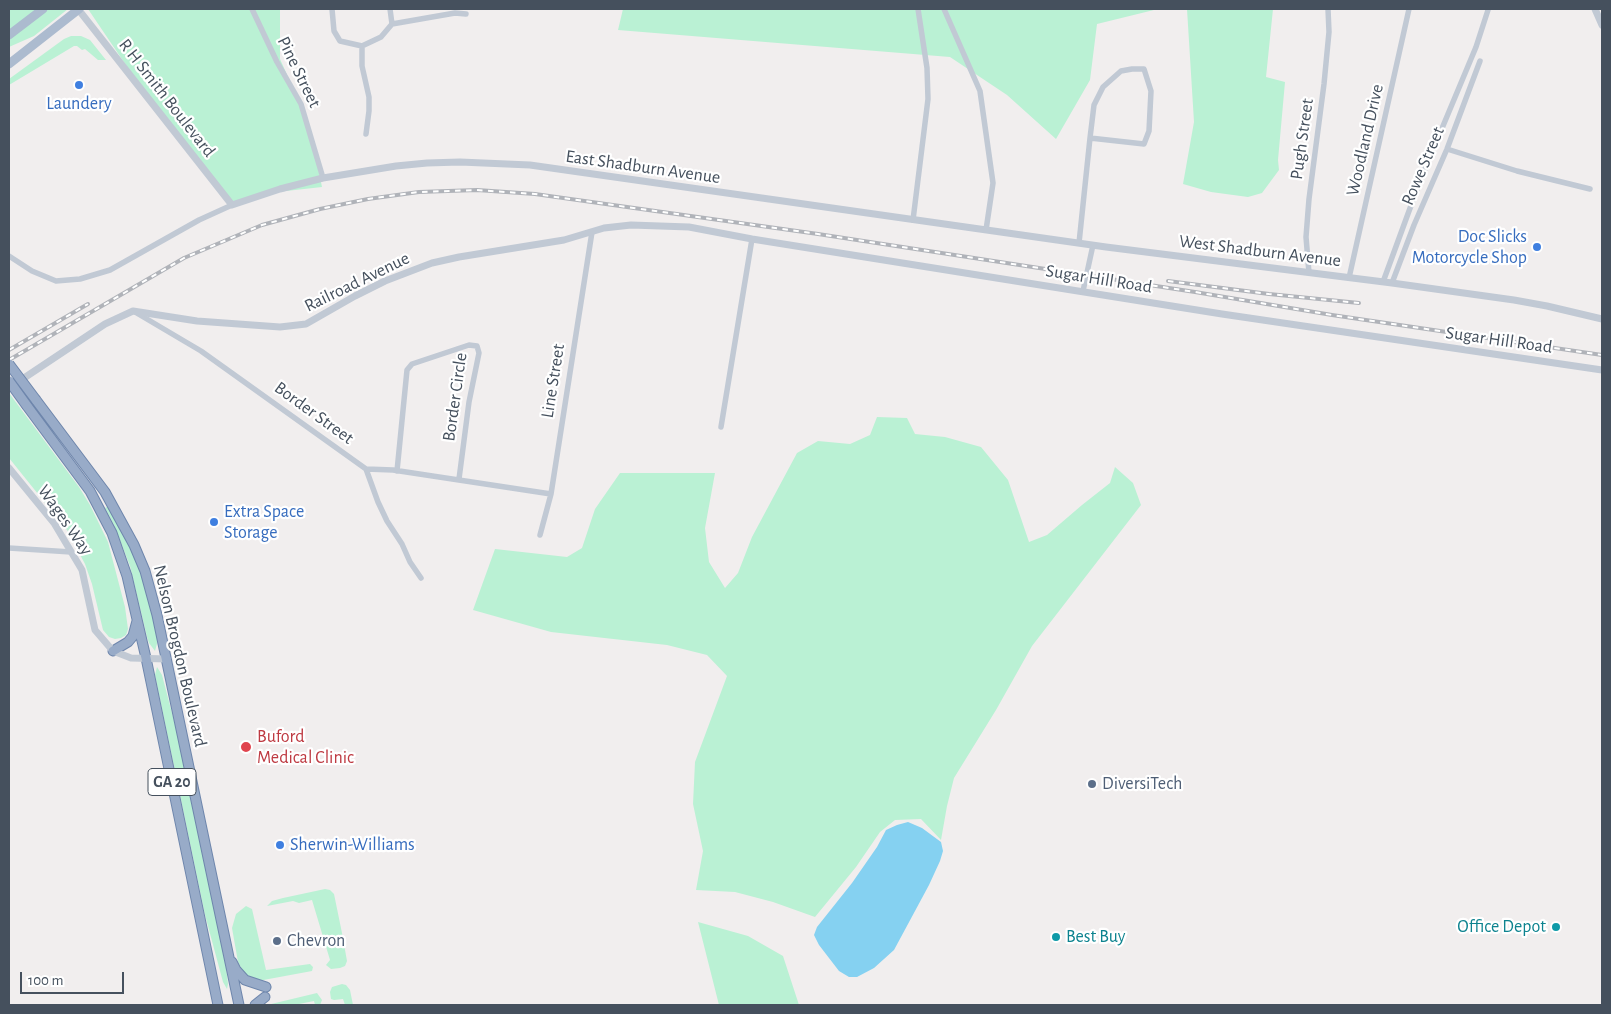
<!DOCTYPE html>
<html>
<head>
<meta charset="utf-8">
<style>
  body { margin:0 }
  #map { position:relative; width:1611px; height:1014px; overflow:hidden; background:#f1eeee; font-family:"Alegreya Sans",sans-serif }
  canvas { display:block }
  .frame { position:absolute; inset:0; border:10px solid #45505d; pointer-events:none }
  .scale { position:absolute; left:20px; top:972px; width:104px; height:22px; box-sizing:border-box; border:2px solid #45505d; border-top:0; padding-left:6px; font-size:15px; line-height:18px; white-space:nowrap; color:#45505d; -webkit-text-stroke:4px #fff; paint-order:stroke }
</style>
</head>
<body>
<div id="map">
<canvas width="1611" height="1014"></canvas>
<div class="frame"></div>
<div class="scale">100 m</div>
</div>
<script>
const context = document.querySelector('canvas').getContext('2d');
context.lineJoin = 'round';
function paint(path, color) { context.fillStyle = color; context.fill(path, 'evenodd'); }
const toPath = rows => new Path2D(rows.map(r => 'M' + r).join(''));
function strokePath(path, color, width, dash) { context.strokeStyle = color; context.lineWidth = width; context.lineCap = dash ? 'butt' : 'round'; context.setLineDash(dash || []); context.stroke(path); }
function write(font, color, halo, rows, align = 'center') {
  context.font = font + ' "Alegreya Sans",sans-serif'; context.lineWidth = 4.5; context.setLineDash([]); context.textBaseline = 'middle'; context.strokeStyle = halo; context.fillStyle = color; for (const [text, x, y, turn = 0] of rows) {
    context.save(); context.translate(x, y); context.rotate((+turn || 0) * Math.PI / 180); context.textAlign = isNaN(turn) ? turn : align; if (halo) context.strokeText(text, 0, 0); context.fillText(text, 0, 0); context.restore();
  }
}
paint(toPath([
  [9,9,68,9,34,36,9,47],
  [88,9,280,9,280,59,309,124,322,187,277,192,233,203,159,114],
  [623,9,1158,9,1097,24,1090,80,1056,139,1007,95,950,57,618,30],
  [1187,9,1273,9,1266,77,1285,82,1278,160,1279,170,1262,193,1248,197,1211,192,1183,184,1194,122],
  [71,36,81,36,90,40,106,60,98,60,85,49,82,50,77,46,74,46,9,85,9,79,64,39],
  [9,393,79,487,90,505,108,542,125,607,128,629,126,635,121,638,115,639,109,637,103,630,92,584,85,564,67,530,9,458],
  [877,417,907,418,915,434,945,437,981,447,1008,480,1029,542,1047,535,1082,505,1110,483,1115,467,1133,483,1141,505,1032,646,996,710,954,778,947,806,941,840,921,819,895,820,880,832,856,867,815,917,773,902,735,892,696,890,703,851,693,804,695,762,727,676,707,655,667,645,551,632,473,610,495,549,567,557,582,548,595,509,620,473,715,473,705,528,709,562,725,588,738,573,752,537,797,453,818,441,850,444,870,435],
  [108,506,130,545,142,574,151,603,158,640,155,651,149,643,147,637,130,566,114,525,105,508],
  [157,667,162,675,183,755,226,967,228,984,227,989,223,982,205,915,155,675],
  [325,889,330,890,334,894,342,933,347,961,345,966,340,968,331,969,326,965,330,960,312,900,299,903,293,901,267,906,272,901,283,898],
  [246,906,252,909,266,970,310,964,313,967,312,971,258,981,249,978,243,972,238,962,232,928,236,914],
  [698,922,748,936,783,956,799,1005,719,1005],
  [342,984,346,985,350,990,353,1005,345,1005,343,999,334,1000,331,999,330,992,332,987],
  [317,993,322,1000,320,1005,315,1005,314,1001,294,1005,267,1005]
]), '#baf1d4');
paint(toPath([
  [908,822,922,828,941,842,943,851,940,861,929,885,894,950,874,968,857,977,849,977,839,971,819,945,814,935,817,927,852,883,877,847,886,830,897,825]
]), '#85d1f1');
const trunk = toPath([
  [36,400,105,492,134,545,145,571,157,615,239,1005],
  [27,406,90,491,112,533,127,576,146,658,218,1005],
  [113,651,128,642,133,636,137,621],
  [232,962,236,970,245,980,266,987],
  [255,1005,265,997]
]);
strokePath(trunk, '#6e86ac', 11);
strokePath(toPath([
  [252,9,277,62,301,104,323,178],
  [332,9,334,31,340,41,362,46],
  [390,9,392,24],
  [944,9,980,91,993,183,986,230],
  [392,24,455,13,466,14],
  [1132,69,1144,69,1151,91,1149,131,1144,144,1090,138,1094,105,1103,87,1121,71,1132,69],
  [366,134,369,111,369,97,362,66,362,46,381,37,392,24],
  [1447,149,1517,171,1590,189],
  [913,220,928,99,927,68,918,9],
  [1079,243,1090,138],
  [9,256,32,271,56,281,80,279,110,270,199,220,232,205],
  [1309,273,1306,237,1309,199,1324,84,1329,32,1328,9],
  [1349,278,1409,9],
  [1383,282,1420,181,1476,47,1488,10],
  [1392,283,1414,225,1447,149,1480,61],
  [1083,291,1093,245],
  [135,312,201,351,366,469,393,470,551,494],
  [721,427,752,239],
  [366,469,378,502,387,521,402,544,410,562,421,578],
  [397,471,407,370,412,364,469,345,477,346,479,353,469,402,459,479],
  [540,535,551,494,592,232],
  [9,548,71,552]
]), '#c1c9d4', 5.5);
strokePath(toPath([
  [78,9,232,205,280,189,323,178,396,166,427,163,460,162,530,165,1106,247,1392,283,1514,300,1547,306,1602,319],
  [1595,9,1602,25],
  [9,388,105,324,133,311,197,321,280,327,306,324,355,296,385,281,432,263,459,257,564,240,604,228,631,225,689,227,752,239,1222,314,1602,370],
  [9,468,54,523,82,570,95,630,113,651,131,658,167,659]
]), '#c1c9d4', 7);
strokePath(toPath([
  [9,35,43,9],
  [9,64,79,9]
]), '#acbbcf', 9);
strokePath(trunk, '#98abc8', 9);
const rail = toPath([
  [1168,281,1269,294,1359,303],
  [9,350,88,304],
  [9,360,184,258,262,225,320,209,368,199,419,192,477,190,535,194,818,234,1195,292,1332,315,1602,355]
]);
strokePath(rail, '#b0b3b9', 4);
strokePath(rail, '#fff', 2, [5.5]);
const trunkBridge = toPath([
  [9,364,36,400],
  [9,381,27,406]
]);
strokePath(trunkBridge, '#6e86ac', 11, []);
strokePath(trunkBridge, '#98abc8', 9);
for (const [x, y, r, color] of [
  [79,85,5,"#3f7fe0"],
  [1537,247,5,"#3f7fe0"],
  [214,522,5,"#3f7fe0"],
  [246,747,6,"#e0444e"],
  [1092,784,5,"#5c6f8a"],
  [280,845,5,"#3f7fe0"],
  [1556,927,5,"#0f9aa8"],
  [1056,937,5,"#0f9aa8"],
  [277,941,5,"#5c6f8a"]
]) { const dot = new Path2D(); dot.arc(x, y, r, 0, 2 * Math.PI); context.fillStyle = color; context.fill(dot); strokePath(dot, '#fff', 2); }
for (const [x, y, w] of [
  [172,782,48]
]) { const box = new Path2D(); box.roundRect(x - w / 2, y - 13.5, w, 27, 4); context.fillStyle = '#fff'; context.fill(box); strokePath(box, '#45505d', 1); }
write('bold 16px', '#45505d', null, [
  ["GA 20",172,782]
]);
write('18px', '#45505d', '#fff', [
  ["Pine Street",299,72,64],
  ["R H Smith Boulevard",167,98,52],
  ["Pugh Street",1302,139,-82],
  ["Woodland Drive",1365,140,-77],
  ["Rowe Street",1423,166,-67],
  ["East Shadburn Avenue",643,167,8],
  ["West Shadburn Avenue",1260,251,7],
  ["Sugar Hill Road",1099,279,9],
  ["Railroad Avenue",357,282,-26],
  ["Sugar Hill Road",1499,340,8],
  ["Line Street",553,381,-81],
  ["Border Circle",455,397,-82],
  ["Border Street",314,413,36],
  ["Wages Way",65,520,55],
  ["Nelson Brogdon Boulevard",180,656,77]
]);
write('18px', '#366cbe', '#fff', [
  ["Laundery",79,104,"center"],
  ["Doc Slicks",1527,237,"right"],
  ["Motorcycle Shop",1527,258,"right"],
  ["Extra Space",224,512],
  ["Storage",224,533],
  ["Sherwin-Williams",290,845]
], 'left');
write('18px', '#be3a42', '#fff', [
  ["Buford",257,737],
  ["Medical Clinic",257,758]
], 'left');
write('18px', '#4e5e75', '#fff', [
  ["DiversiTech",1102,784],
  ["Chevron",287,941]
], 'left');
write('18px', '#0d838f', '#fff', [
  ["Office Depot",1546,927],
  ["Best Buy",1066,937,"left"]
], 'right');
</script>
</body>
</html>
